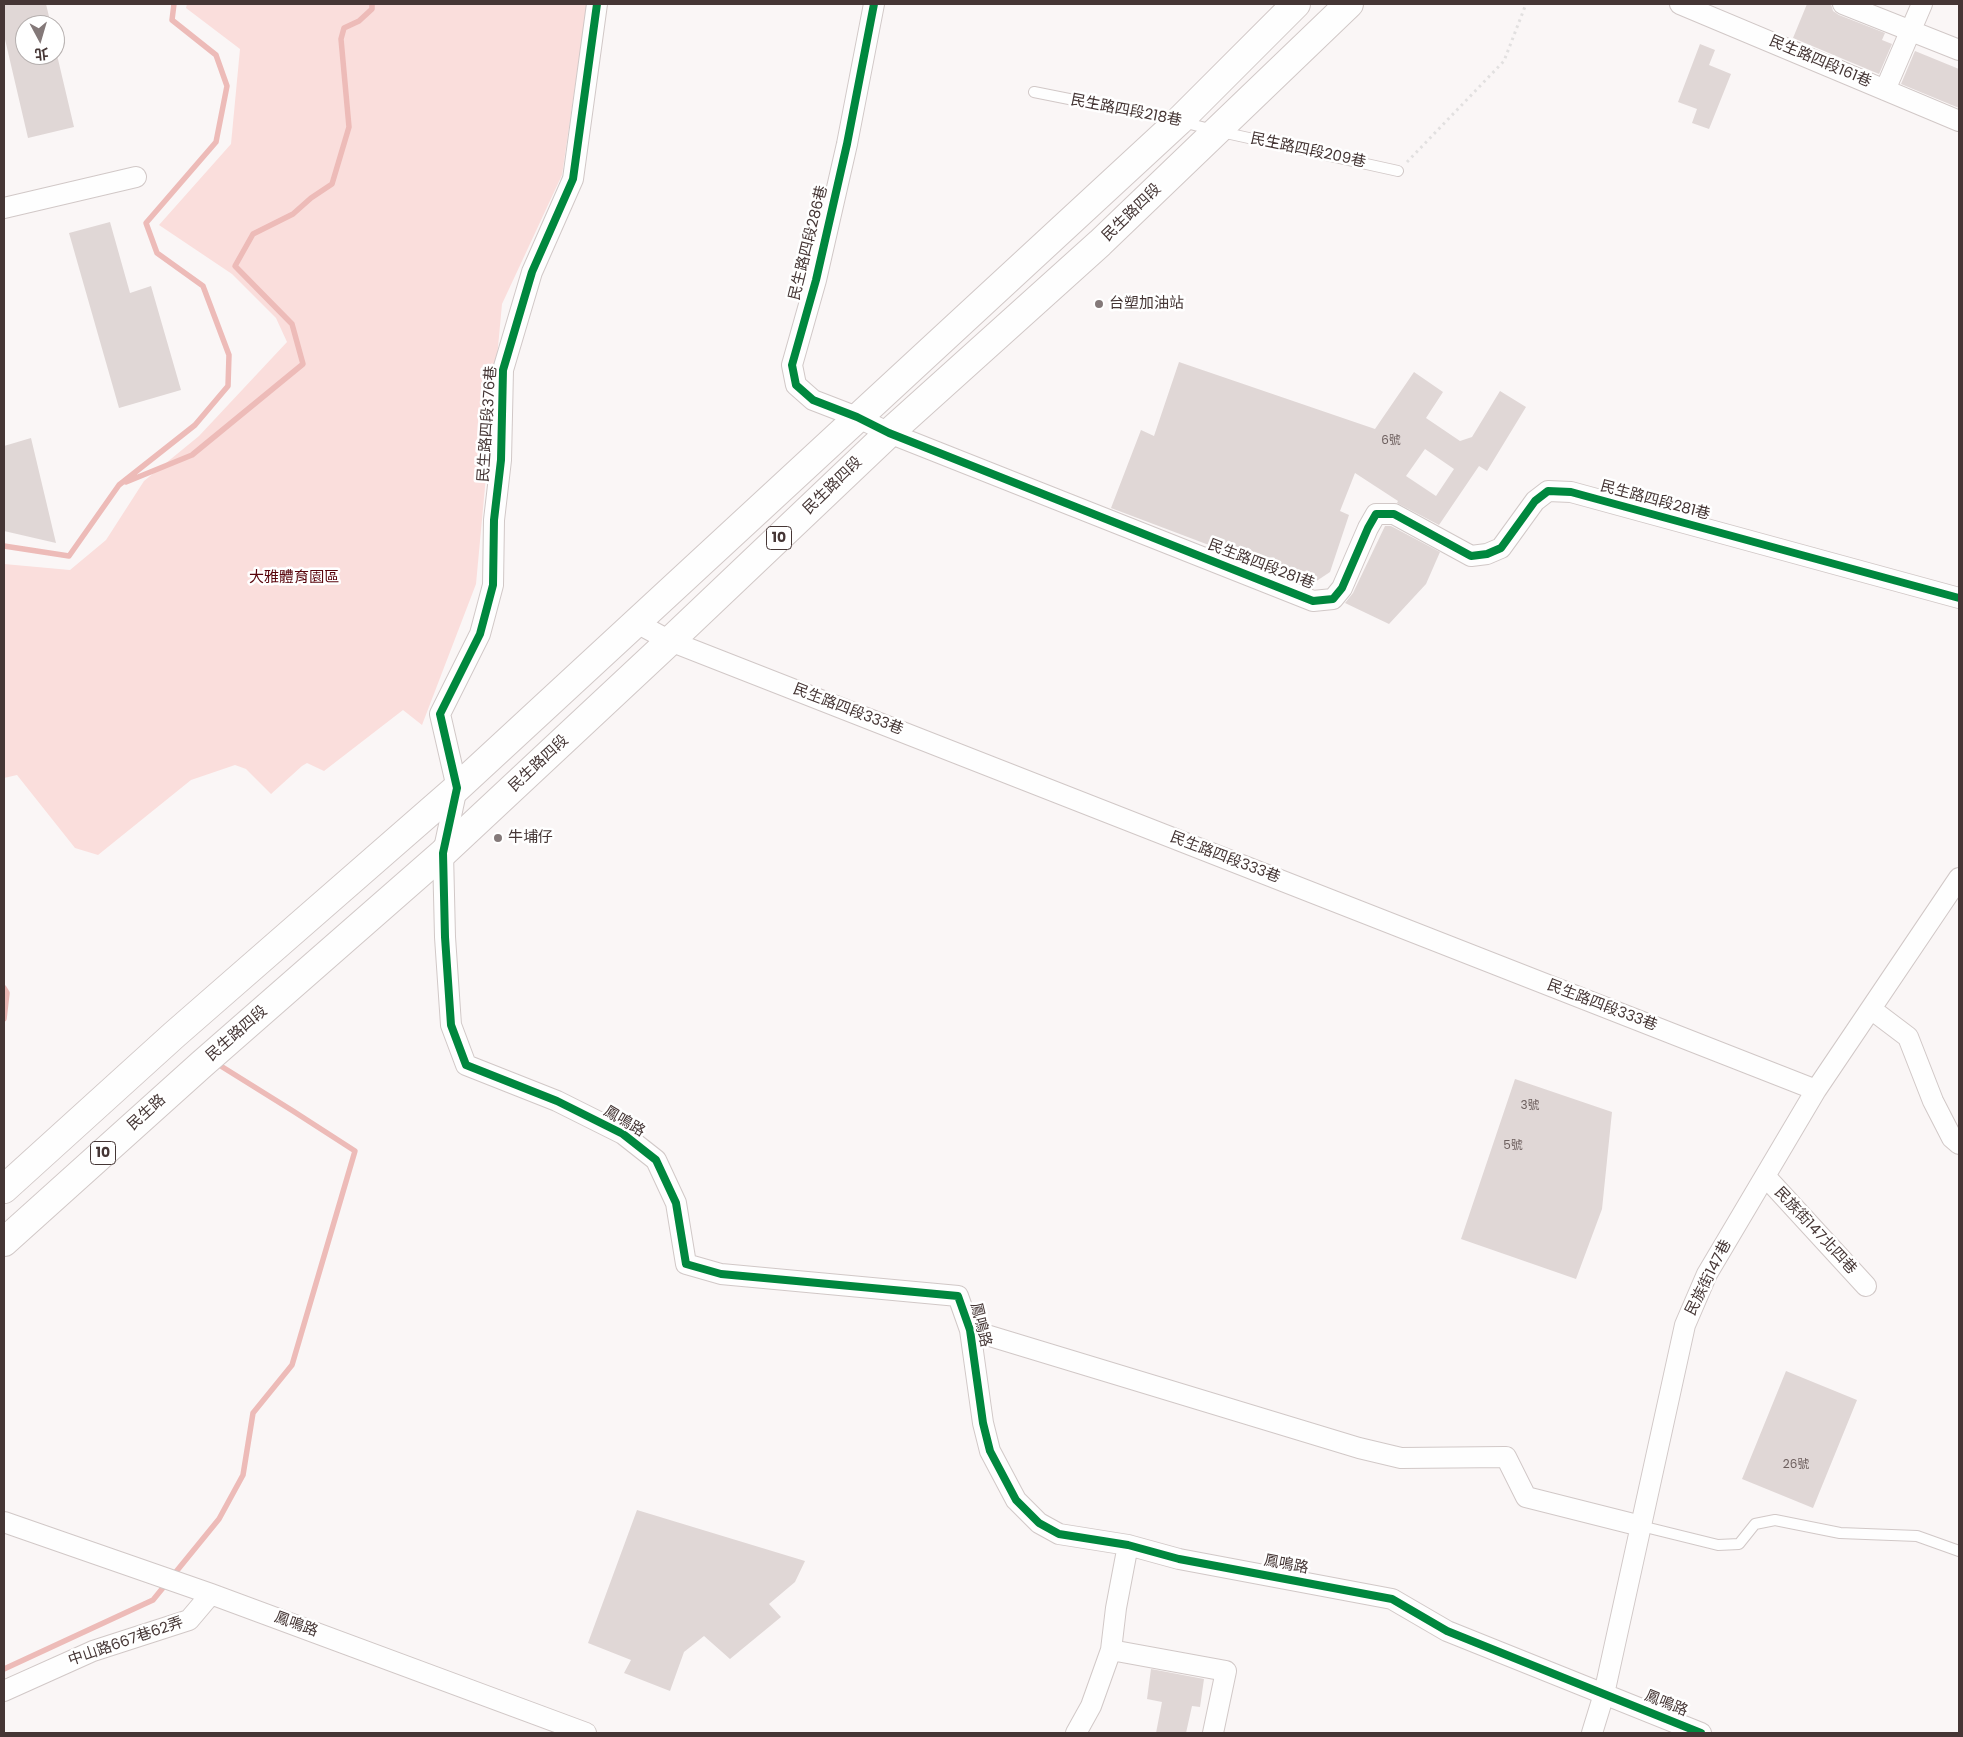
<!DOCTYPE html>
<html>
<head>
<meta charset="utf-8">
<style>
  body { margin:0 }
  #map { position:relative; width:1963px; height:1737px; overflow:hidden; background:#faf6f6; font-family:Poppins,"Noto Sans TC",sans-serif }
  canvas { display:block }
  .frame { position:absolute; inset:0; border:5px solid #453635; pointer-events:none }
  .north { position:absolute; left:15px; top:15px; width:50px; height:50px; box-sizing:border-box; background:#fff; border:1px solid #b5afae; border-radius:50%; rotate:174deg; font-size:14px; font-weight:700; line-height:20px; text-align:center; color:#453635 }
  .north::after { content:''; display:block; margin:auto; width:18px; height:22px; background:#847979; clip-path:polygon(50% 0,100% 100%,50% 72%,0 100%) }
</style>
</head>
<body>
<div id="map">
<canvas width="1963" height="1737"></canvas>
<div class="frame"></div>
<div class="north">北</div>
</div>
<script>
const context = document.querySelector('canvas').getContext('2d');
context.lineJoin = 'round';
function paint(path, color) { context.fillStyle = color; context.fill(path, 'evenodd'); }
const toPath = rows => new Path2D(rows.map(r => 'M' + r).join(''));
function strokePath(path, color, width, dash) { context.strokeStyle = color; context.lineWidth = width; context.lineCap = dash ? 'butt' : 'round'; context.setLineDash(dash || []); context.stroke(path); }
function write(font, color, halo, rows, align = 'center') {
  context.font = font + ' Poppins,"Noto Sans TC",sans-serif'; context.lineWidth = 5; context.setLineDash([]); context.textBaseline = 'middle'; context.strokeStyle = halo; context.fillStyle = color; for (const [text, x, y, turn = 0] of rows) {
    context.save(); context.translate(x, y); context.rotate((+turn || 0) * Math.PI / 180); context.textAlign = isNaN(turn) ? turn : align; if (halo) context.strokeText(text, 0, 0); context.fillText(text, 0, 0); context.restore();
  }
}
paint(toPath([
  [187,4,587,4,562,175,502,304,476,584,422,725,403,710,324,771,307,763,302,766,271,794,246,769,235,765,191,780,98,855,75,848,17,775,4,778,4,564,70,570,106,540,144,481,199,436,287,342,276,318,232,274,159,225,231,144,240,49,186,8]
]), '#fadedc');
strokePath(toPath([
  [126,482,192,455,303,364,292,324,235,266,253,234,293,214,311,198,332,184,349,127,341,39,344,28,359,21,372,9,372,4],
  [4,546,69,556,119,485,195,425,228,386,229,355,203,286,157,253,146,223,216,142,227,86,216,55,172,20,174,4],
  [4,988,7,993,4,1019],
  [4,1669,153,1600,219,1519,243,1475,253,1413,292,1365,355,1151,293,1111,216,1063]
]), '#edbbb8', 5.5);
paint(toPath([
  [4,4,46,4,51,25,25,25,25,55,57,55,74,127,28,138,4,35],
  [1807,4,1831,4,1833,11,1839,15,1885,33,1882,40,1892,44,1879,74,1793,38],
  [1700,44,1715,50,1709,65,1731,74,1709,129,1692,123,1697,109,1678,102],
  [1915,51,1959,69,1959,108,1901,84],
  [110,222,130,293,151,286,181,390,119,408,69,233],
  [1179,362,1375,429,1414,372,1443,392,1426,418,1460,441,1472,437,1500,391,1526,407,1487,471,1479,466,1439,525,1397,503,1398,501,1355,473,1340,511,1349,515,1330,572,1312,584,1111,508,1141,430,1154,436],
  [1425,449,1454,469,1436,496,1406,476],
  [31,438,56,543,4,531,4,446],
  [1385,526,1391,526,1440,552,1426,584,1389,624,1345,603,1353,593],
  [1515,1079,1612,1112,1602,1209,1576,1279,1461,1239],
  [1786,1371,1857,1400,1813,1508,1742,1479],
  [637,1510,805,1561,795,1582,769,1604,781,1617,730,1659,704,1636,684,1652,670,1691,624,1673,631,1660,588,1643],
  [1151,1669,1204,1679,1200,1707,1192,1706,1186,1733,1156,1733,1162,1702,1147,1699]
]), '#e0d7d6');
const service = toPath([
  [1034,92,1179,121,1217,131,1398,171],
  [1641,1526,1718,1545,1739,1544,1755,1524,1775,1520,1840,1533,1917,1536,1959,1551]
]);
const minor = toPath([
  [597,4,573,179,532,272,503,370,501,460,494,520,493,585,480,634,440,714,457,788,443,853,445,937,451,1025,466,1065,557,1101,623,1134,656,1160,676,1203,686,1264,721,1274,958,1296,970,1330,983,1423,990,1451,1016,1500,1039,1523,1059,1534,1128,1545,1179,1559,1392,1599,1447,1631,1701,1733],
  [874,4,847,144,816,280,792,365,796,385,813,400,857,417,889,433,1313,601,1333,599,1342,588,1368,528,1376,514,1394,514,1471,556,1487,554,1501,548,1535,501,1548,491,1571,492,1959,598],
  [1680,4,1959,121],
  [1843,4,1959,50],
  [1885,90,1922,4],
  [4,208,136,177],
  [635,622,670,641,1816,1090],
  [1871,1009,1908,1037,1933,1101,1952,1138,1959,1144],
  [1765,1176,1866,1286],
  [970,1330,1359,1448,1401,1458,1506,1457,1526,1497,1641,1526],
  [4,1522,211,1594,586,1733],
  [1111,1650,1226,1671,1213,1733],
  [4,1691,93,1651,189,1620,211,1594],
  [1076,1733,1091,1706,1111,1650,1116,1608,1128,1545],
  [1592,1733,1604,1694,1685,1325,1707,1274,1816,1090,1959,878]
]);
const primary = toPath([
  [4,1189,174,1035,457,788,1179,121,1296,4],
  [4,1242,202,1064,443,853,670,641,889,433,1100,243,1349,4]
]);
strokePath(service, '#d1c8c7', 12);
strokePath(minor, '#d1c8c7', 22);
strokePath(primary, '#d1c8c7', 30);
strokePath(toPath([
  [1407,162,1504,61,1526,4]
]), '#e2e0e0', 3, [2.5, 4]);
strokePath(service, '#fefefe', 10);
strokePath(minor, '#fefefe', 20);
strokePath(primary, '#fefefe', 28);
strokePath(toPath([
  [597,4,573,179,532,272,503,370,501,460,494,520,493,585,480,634,440,714,457,788,443,853,445,937,451,1025,466,1065,557,1101,623,1134,656,1160,676,1203,686,1264,721,1274,958,1296,970,1330,983,1423,990,1451,1016,1500,1039,1523,1059,1534,1128,1545,1179,1559,1392,1599,1447,1631,1701,1733],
  [874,4,847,144,816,280,792,365,796,385,813,400,857,417,889,433,1313,601,1333,599,1342,588,1368,528,1376,514,1394,514,1471,556,1487,554,1501,548,1535,501,1548,491,1571,492,1959,598]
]), '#00873e', 8);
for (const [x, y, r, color] of [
  [1099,304,5,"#847979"],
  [498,838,5,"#847979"]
]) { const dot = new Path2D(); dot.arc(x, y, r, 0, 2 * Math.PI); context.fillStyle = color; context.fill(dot); strokePath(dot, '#fff', 2); }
write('12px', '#6c5e5d', null, [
  ["6號",1391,441],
  ["3號",1530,1106],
  ["5號",1513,1146],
  ["26號",1796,1465]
]);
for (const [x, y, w] of [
  [779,538,25],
  [103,1153,25]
]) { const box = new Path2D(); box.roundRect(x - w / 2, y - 11.5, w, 23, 4); context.fillStyle = '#fff'; context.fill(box); strokePath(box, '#453635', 1); }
write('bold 14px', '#453635', null, [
  ["10",779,538],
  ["10",103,1153]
]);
write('15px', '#453635', '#fff', [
  ["民生路四段161巷",1820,62,23],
  ["民生路四段218巷",1126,111,11],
  ["民生路四段209巷",1308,151,12],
  ["民生路四段",1132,213,-44],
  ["民生路四段286巷",809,243,-76],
  ["民生路四段376巷",488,424,-86],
  ["民生路四段",833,486,-44],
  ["民生路四段281巷",1655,501,15],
  ["民生路四段281巷",1261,565,21],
  ["民生路四段333巷",848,710,21],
  ["民生路四段",539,764,-43],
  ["民生路四段333巷",1225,858,21],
  ["民生路四段333巷",1602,1006,21],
  ["民生路四段",237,1034,-41],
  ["民生路",147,1113,-42],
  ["鳳鳴路",624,1122,31],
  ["民族街147北四巷",1815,1231,47],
  ["民族街147巷",1709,1278,-63],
  ["鳳鳴路",980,1325,76],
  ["鳳鳴路",1286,1565,11],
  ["鳳鳴路",296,1625,20],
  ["中山路667巷62弄",126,1642,-19],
  ["鳳鳴路",1666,1704,22]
]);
write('15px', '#453635', '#fff', [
  ["台塑加油站",1109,304],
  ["牛埔仔",508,838]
], 'left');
write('15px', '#58050c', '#fff', [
  ["大雅體育園區",294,578]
]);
</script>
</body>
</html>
